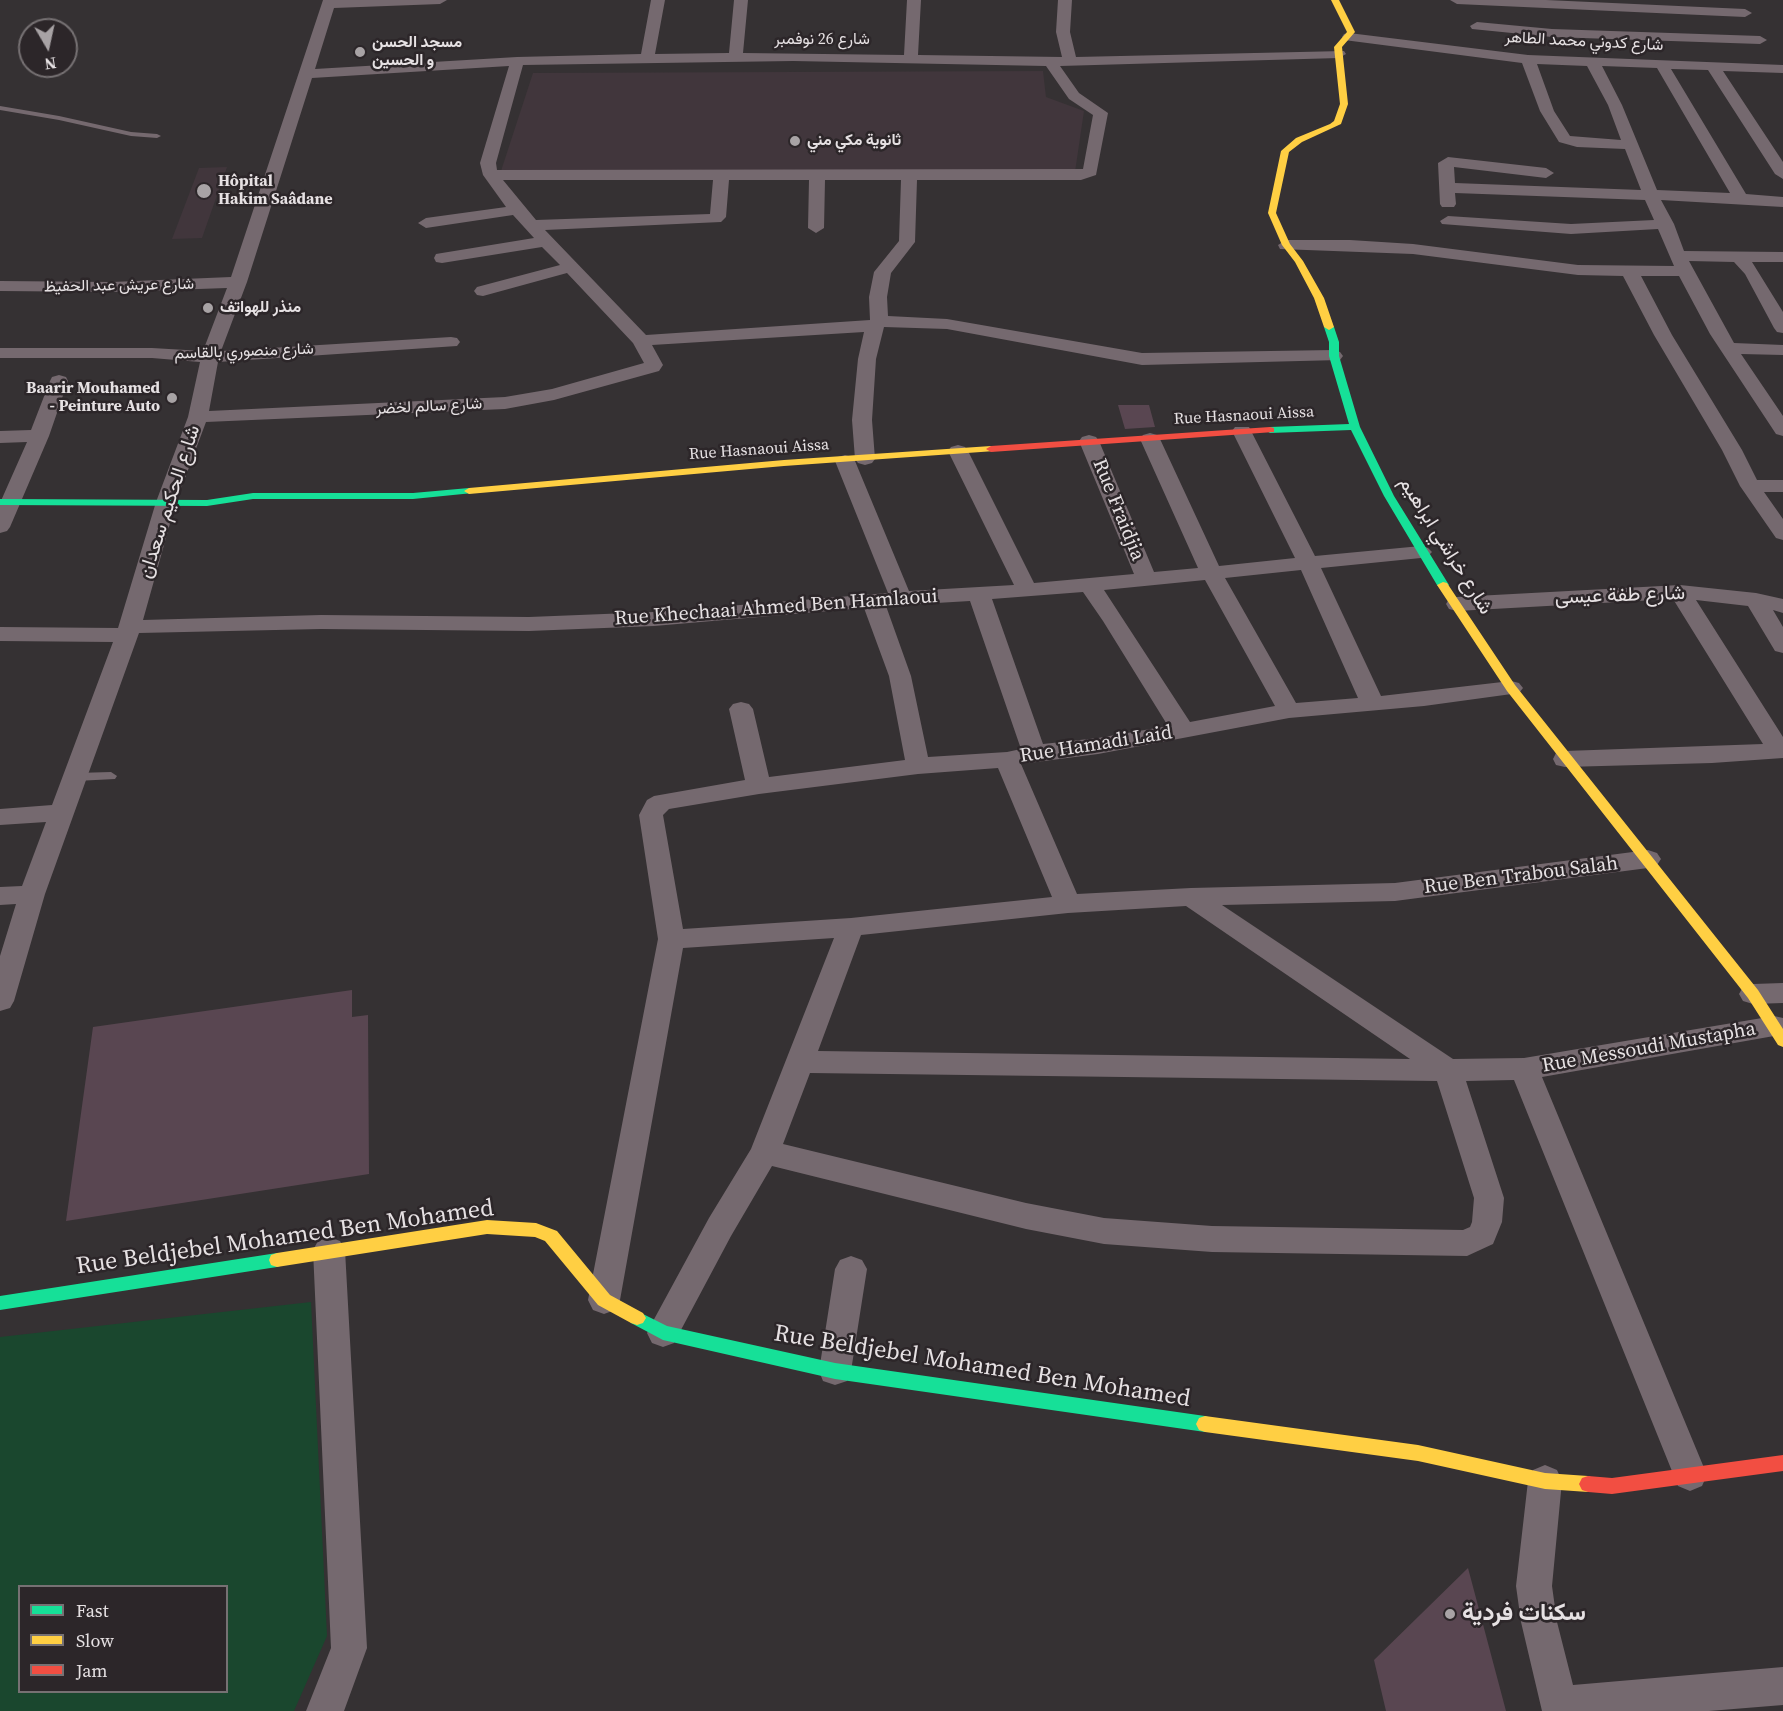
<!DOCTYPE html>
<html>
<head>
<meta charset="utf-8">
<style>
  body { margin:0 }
  #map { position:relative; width:1783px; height:1711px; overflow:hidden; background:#353133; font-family:"Source Serif 4",serif }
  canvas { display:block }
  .legend { position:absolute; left:18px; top:1585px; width:210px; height:108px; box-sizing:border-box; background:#2c2629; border:2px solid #767173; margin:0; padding:8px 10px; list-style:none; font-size:18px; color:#e6e1e3 }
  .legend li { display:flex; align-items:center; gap:12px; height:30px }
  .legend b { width:30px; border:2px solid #767173 }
  .north { position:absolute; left:18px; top:18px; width:60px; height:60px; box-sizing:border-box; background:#2c2629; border:2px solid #767173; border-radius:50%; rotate:171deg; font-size:16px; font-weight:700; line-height:24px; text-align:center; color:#e6e1e3 }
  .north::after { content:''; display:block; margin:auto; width:21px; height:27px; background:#a8a3a5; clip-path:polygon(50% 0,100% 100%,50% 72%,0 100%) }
</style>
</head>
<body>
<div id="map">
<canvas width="1783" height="1711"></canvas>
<ul class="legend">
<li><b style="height:8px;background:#16e098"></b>Fast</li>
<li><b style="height:8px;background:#ffcf43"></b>Slow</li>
<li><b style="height:8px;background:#f24e42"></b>Jam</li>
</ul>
<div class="north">N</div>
</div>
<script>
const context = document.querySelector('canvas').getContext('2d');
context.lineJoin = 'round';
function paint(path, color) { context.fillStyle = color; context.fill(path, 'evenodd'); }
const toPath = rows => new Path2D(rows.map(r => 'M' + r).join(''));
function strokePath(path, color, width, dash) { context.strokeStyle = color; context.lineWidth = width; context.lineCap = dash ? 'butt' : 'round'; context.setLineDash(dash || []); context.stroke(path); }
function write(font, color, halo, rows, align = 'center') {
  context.font = font + ' "Source Serif 4",Vazirmatn,serif'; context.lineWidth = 5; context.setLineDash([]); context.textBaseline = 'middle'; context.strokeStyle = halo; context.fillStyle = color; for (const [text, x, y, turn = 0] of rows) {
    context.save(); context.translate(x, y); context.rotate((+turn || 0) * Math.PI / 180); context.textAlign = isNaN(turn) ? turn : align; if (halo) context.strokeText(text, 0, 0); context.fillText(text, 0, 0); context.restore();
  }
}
paint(toPath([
  [1043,71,1046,97,1084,111,1075,172,501,171,533,73],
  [227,167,202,238,172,239,199,168]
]), '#41363c');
paint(toPath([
  [311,1302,327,1636,294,1711,0,1711,0,1337],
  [20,1586,226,1586,226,1692,20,1692]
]), '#1a472e');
paint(toPath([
  [1118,405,1149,405,1155,427,1125,429],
  [352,990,352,1017,368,1015,369,1174,66,1221,93,1027],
  [1468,1568,1506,1711,1386,1711,1374,1660]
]), '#594651');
paint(toPath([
  [0,106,59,116,131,132,157,134,161,136,157,138,131,136,59,120,0,110,0,106],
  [111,772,117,776,115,779,76,781,70,777,76,773,111,772]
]), '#75696f');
paint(toPath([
  [323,0,447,0,440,4,334,8,315,69,517,57,641,54,651,0,665,0,655,54,729,53,734,0,748,0,743,53,904,55,907,0,921,0,918,55,1062,57,1056,32,1058,0,1072,0,1070,32,1076,57,1344,51,1346,54,1339,58,1060,66,1079,93,1108,113,1096,175,1081,180,917,180,915,242,891,273,887,297,888,316,947,319,1142,353,1334,350,1340,352,1343,356,1340,360,1142,365,947,329,884,327,876,359,872,420,875,459,872,463,865,465,858,463,855,459,852,420,858,359,864,332,652,345,663,365,659,371,554,400,505,409,206,422,176,502,143,620,321,615,529,617,654,612,888,593,835,461,838,457,845,455,852,457,855,461,909,591,1014,585,948,451,951,447,958,445,965,447,968,451,1034,583,1134,574,1079,441,1082,437,1089,435,1096,437,1099,441,1154,572,1198,568,1140,439,1143,435,1150,433,1157,435,1160,439,1219,566,1295,558,1232,431,1235,427,1249,427,1315,556,1421,546,1428,548,1432,552,1428,556,1421,558,1321,568,1381,696,1511,681,1519,683,1523,688,1519,693,1424,706,1289,718,1098,754,1021,764,1077,894,1191,888,1395,883,1648,850,1657,853,1661,859,1657,865,1648,868,1395,901,1222,905,1453,1059,1524,1058,1774,1016,1783,1018,1783,1034,1774,1036,1542,1077,1707,1475,1702,1486,1690,1491,1678,1486,1514,1080,1466,1081,1504,1198,1502,1222,1493,1244,1467,1256,1212,1252,1104,1244,1026,1229,772,1166,731,1236,674,1343,663,1347,652,1343,647,1333,652,1323,709,1218,751,1149,834,938,683,948,620,1300,615,1310,604,1314,593,1310,588,1300,658,939,639,815,647,800,654,796,745,780,729,709,733,704,741,702,749,704,753,709,769,777,905,760,889,676,864,608,654,626,529,631,321,629,139,633,45,894,14,1001,10,1008,0,1011,0,956,16,904,0,905,0,887,22,886,46,822,0,825,0,809,52,805,113,642,0,641,0,627,118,628,156,502,188,417,200,362,152,358,0,358,0,348,152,348,203,351,227,288,112,292,0,291,0,281,112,282,231,277,323,0],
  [793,61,1046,66,1069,99,1093,115,1083,169,497,170,496,163,523,65,793,61],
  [509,66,480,163,483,175,506,207,426,218,418,223,426,228,513,215,534,238,442,253,436,254,434,258,436,262,442,263,542,247,560,265,477,287,474,291,477,295,483,296,567,273,633,343,644,363,552,389,505,397,209,411,218,362,457,346,460,342,457,338,451,337,221,351,247,282,312,78,509,66],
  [503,180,713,180,710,214,536,220,503,180],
  [729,180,809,180,808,228,816,233,824,228,825,180,901,180,899,241,874,272,869,297,870,320,646,335,545,230,721,222,726,217,729,180],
  [1301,570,1358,698,1296,703,1225,578,1301,570],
  [1205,580,1275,706,1190,722,1104,590,1205,580],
  [1083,592,1103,621,1168,726,1098,738,1043,744,992,599,1083,592],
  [970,601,1021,749,1007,752,928,757,911,676,886,606,970,601],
  [998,768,1052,897,851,918,683,929,663,815,669,809,759,794,918,774,998,768],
  [1186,906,1410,1059,818,1051,861,935,1068,913,1186,906],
  [810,1073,1437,1081,1474,1198,1472,1222,1470,1227,1463,1230,1212,1226,1104,1218,1026,1203,783,1144,810,1073],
  [1450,0,1546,0,1745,9,1752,13,1745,17,1457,4,1450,0],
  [1477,22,1552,29,1760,36,1767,40,1760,44,1552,37,1472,29,1470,26,1477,22],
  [1349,33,1528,55,1783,65,1783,73,1723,71,1783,162,1783,179,1775,174,1708,70,1671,69,1746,194,1783,197,1783,207,1661,200,1674,224,1684,251,1783,252,1783,262,1752,262,1783,312,1783,333,1777,332,1774,328,1745,274,1734,262,1689,261,1734,343,1783,345,1783,355,1741,354,1783,416,1783,436,1776,434,1710,334,1679,276,1641,276,1672,335,1742,450,1757,480,1783,480,1783,492,1764,492,1783,519,1783,540,1776,538,1740,486,1722,450,1654,335,1623,276,1578,275,1413,254,1280,249,1278,245,1286,240,1350,240,1413,244,1578,265,1674,266,1658,229,1571,234,1442,224,1440,221,1448,216,1571,224,1654,220,1645,200,1455,193,1456,204,1454,207,1442,207,1440,204,1438,163,1448,157,1546,168,1554,173,1546,178,1454,167,1455,183,1641,190,1625,149,1577,147,1559,142,1540,111,1522,63,1344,40,1342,37,1344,34,1349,33],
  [1537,64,1587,66,1608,105,1621,140,1570,136,1554,111,1537,64],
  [1602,66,1657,68,1730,193,1657,190,1622,105,1602,66],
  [59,375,66,377,68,381,49,436,10,527,7,531,0,533,0,503,27,442,0,443,0,431,31,430,50,381,52,377,59,375],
  [1680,585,1756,593,1783,599,1783,613,1773,610,1783,627,1783,653,1775,651,1748,606,1696,600,1783,737,1783,758,1712,763,1565,767,1556,765,1553,759,1556,753,1565,751,1763,744,1673,599,1457,611,1449,609,1446,604,1449,599,1457,597,1680,585],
  [1783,983,1783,1003,1753,1004,1743,1001,1739,994,1743,987,1753,984,1783,983],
  [329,1237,340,1241,345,1250,367,1648,344,1711,306,1711,331,1648,313,1250,318,1241,329,1237],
  [851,1256,862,1260,867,1269,851,1371,847,1381,835,1385,823,1381,819,1371,835,1269,840,1260,851,1256],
  [1545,1465,1557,1470,1562,1481,1552,1586,1557,1622,1573,1685,1783,1667,1783,1705,1709,1711,1542,1711,1521,1622,1516,1586,1528,1481,1533,1470,1545,1465]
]), '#75696f');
paint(toPath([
  [1329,324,1334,327,1339,342,1339,356,1360,427,1394,496,1449,585,1447,587,1439,587,1437,585,1384,496,1351,430,1270,433,1265,430,1270,427,1349,424,1329,356,1329,342,1324,327,1329,324],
  [469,488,474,491,473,493,413,499,253,499,207,506,0,505,0,499,207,500,253,493,413,493,469,488],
  [277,1253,283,1255,285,1260,283,1265,277,1267,0,1310,0,1296,277,1253],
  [637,1311,667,1326,835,1363,1205,1416,1211,1418,1214,1424,1211,1430,1205,1432,835,1379,663,1340,631,1323,628,1318,631,1313,637,1311]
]), '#16e098');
paint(toPath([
  [1331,0,1339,0,1355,32,1342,47,1348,104,1341,124,1302,142,1289,152,1276,213,1290,244,1303,261,1324,298,1334,327,1329,330,1324,327,1314,298,1295,262,1282,245,1268,213,1281,151,1296,138,1330,124,1334,121,1340,104,1334,47,1347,32,1331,0],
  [991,446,995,447,995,451,784,466,469,494,464,491,469,488,784,460,991,446],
  [1443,582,1447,583,1515,685,1758,990,1783,1029,1783,1047,1778,1045,1748,998,1507,691,1437,585,1443,582],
  [487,1220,536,1223,557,1231,610,1295,643,1313,646,1318,643,1323,637,1325,631,1323,598,1305,545,1241,535,1237,487,1234,277,1267,271,1265,269,1260,271,1255,277,1253,487,1220],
  [1205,1416,1418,1445,1545,1473,1588,1476,1594,1478,1597,1484,1594,1490,1588,1492,1545,1489,1418,1461,1205,1432,1199,1430,1196,1424,1199,1418,1205,1416]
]), '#ffcf43');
paint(toPath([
  [1270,427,1274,428,1274,432,991,452,986,449,991,446,1270,427],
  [1783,1455,1783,1471,1612,1494,1588,1492,1582,1490,1579,1484,1582,1478,1588,1476,1612,1478,1783,1455]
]), '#f24e42');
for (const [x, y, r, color] of [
  [360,52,6,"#a8a3a5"],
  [795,141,6,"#a8a3a5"],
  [204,191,8,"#a8a3a5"],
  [208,308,6,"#a8a3a5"],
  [172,398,6,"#a8a3a5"],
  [1450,1614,6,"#a8a3a5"]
]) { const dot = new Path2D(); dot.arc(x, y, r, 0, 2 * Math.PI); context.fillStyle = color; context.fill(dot); strokePath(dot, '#2c2629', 2); }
write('16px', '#e6e1e3', '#2c2629', [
  ["شارع 26 نوفمبر",822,40],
  ["شارع كدوني محمد الطاهر",1584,42,3],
  ["شارع عريش عبد الحفيظ",119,286,-1],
  ["شارع منصوري بالقاسم",244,352,-2],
  ["شارع سالم لخضر",429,407,-3],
  ["Rue Hasnaoui Aissa",1244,416,-3],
  ["Rue Hasnaoui Aissa",759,450,-4]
]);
write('bold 16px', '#e6e1e3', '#2c2629', [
  ["مسجد الحسن",372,43],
  ["و الحسين",372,61],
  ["ثانوية مكي مني",807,141],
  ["Hôpital",218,182],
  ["Hakim Saâdane",218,200],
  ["منذر للهواتف",220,308],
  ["Baarir Mouhamed",160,389,"right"],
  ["- Peinture Auto",160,407,"right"]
], 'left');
write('20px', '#e6e1e3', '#2c2629', [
  ["شارع الحكيم سعدان",170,502,-72],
  ["Rue Fraidjia",1118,510,68],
  ["شارع خراشي ابراهيم",1445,546,58],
  ["شارع طفة عيسى",1620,596,-2],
  ["Rue Khechaai Ahmed Ben Hamlaoui",776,608,-4],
  ["Rue Hamadi Laid",1096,745,-9],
  ["Rue Ben Trabou Salah",1521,876,-7],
  ["Rue Messoudi Mustapha",1649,1048,-10]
]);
write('24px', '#e6e1e3', '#2c2629', [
  ["Rue Beldjebel Mohamed Ben Mohamed",285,1238,-8],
  ["Rue Beldjebel Mohamed Ben Mohamed",982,1367,9]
]);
write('bold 24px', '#e6e1e3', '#2c2629', [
  ["سكنات فردية",1462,1614]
], 'left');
</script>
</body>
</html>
